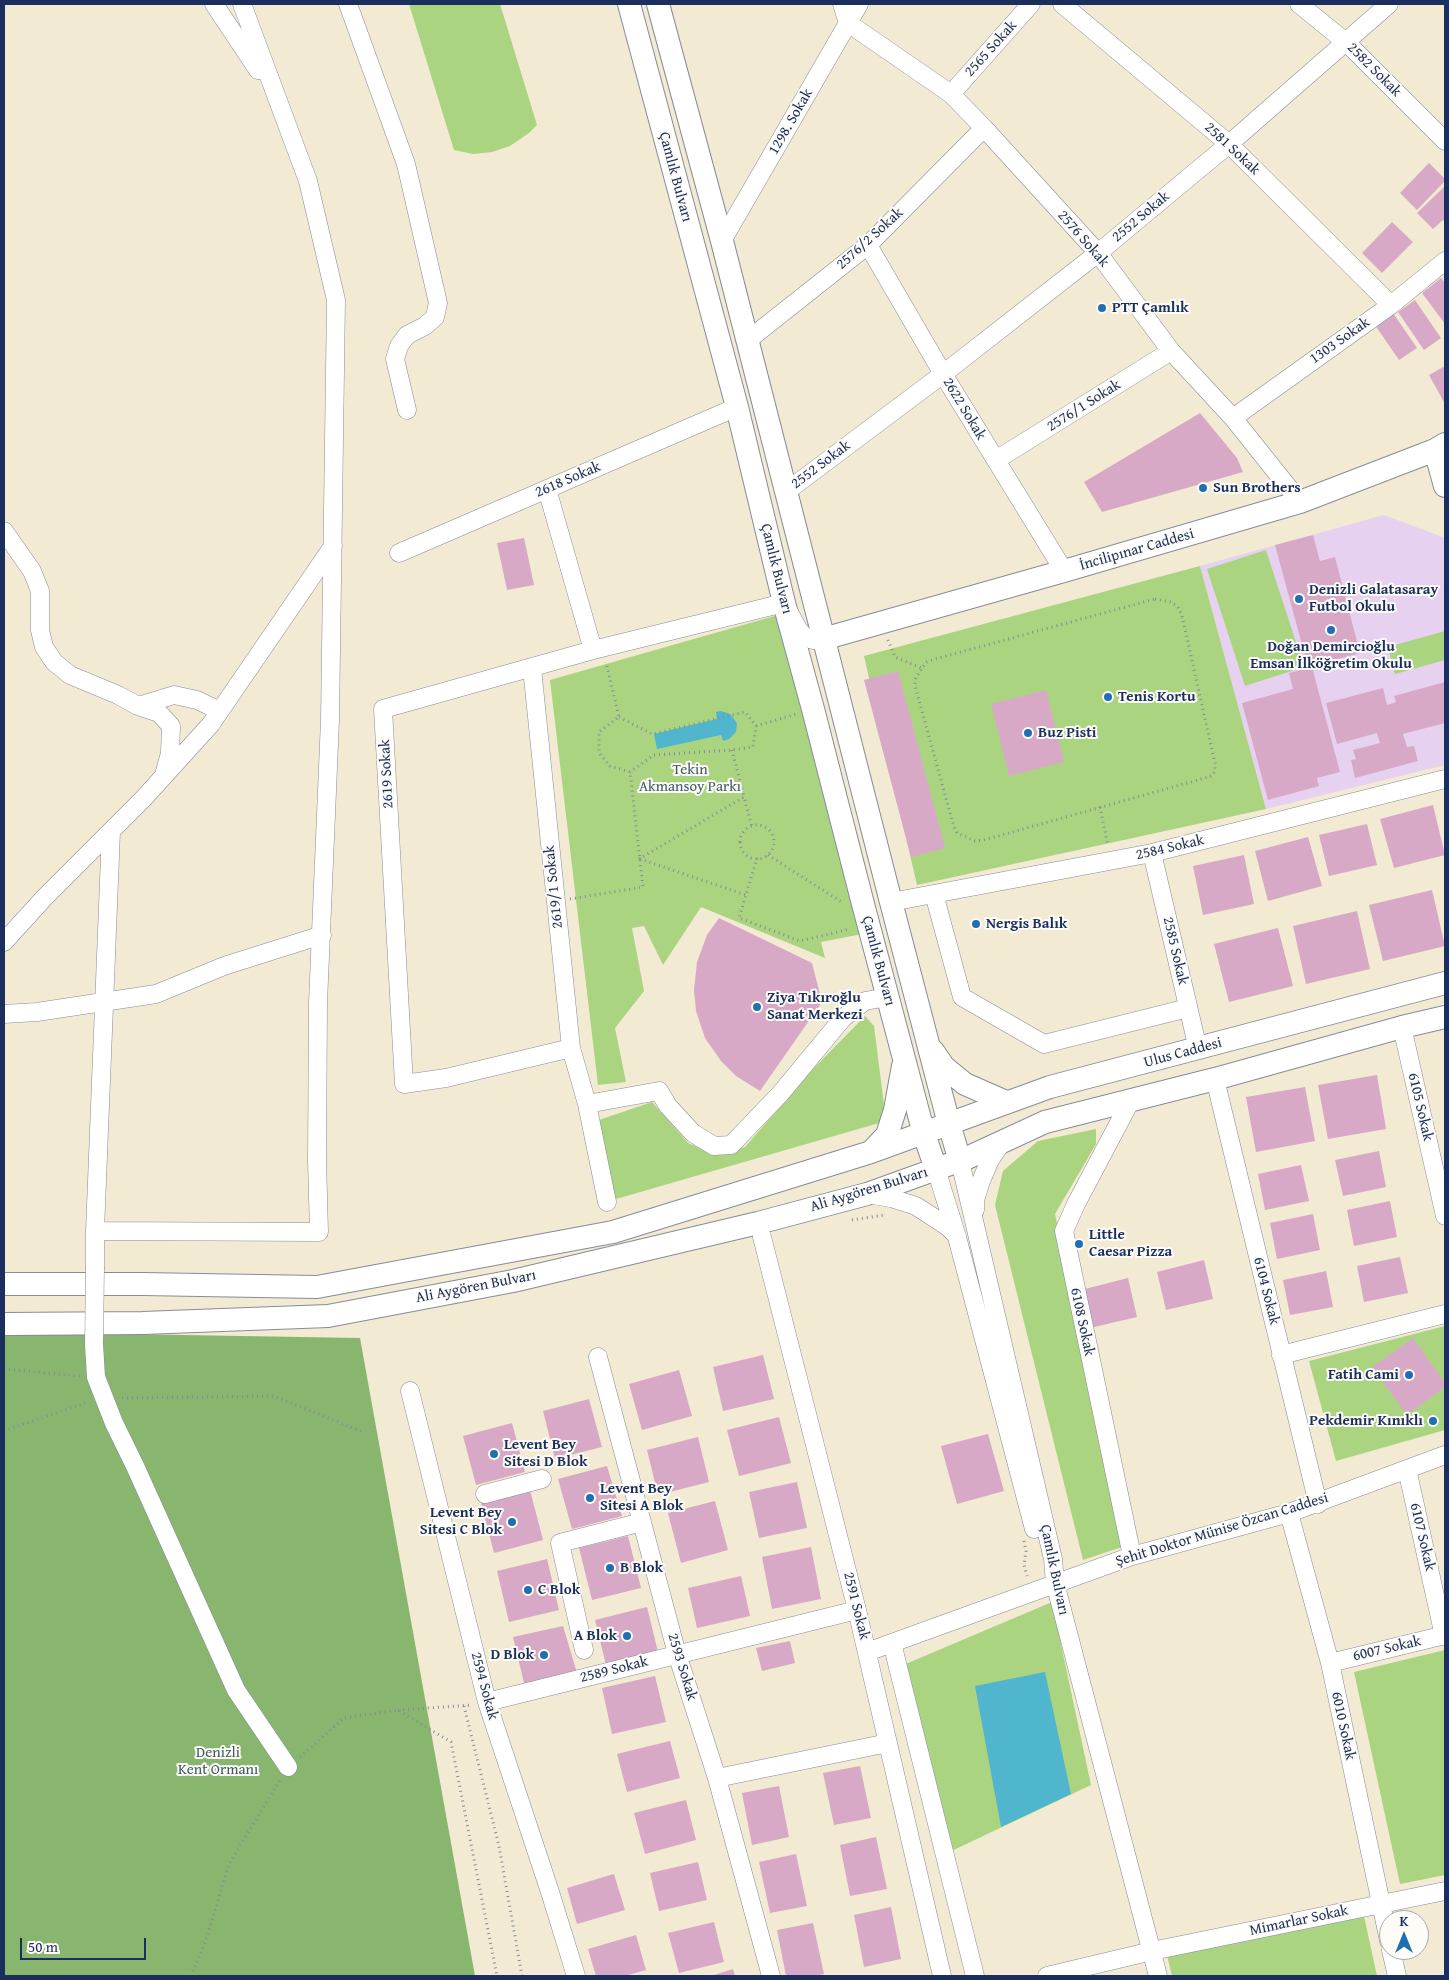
<!DOCTYPE html>
<html>
<head>
<meta charset="utf-8">
<style>
  body { margin:0 }
  #map { position:relative; width:1449px; height:1980px; overflow:hidden; background:#f2ead2; font-family:"Gentium Book Plus",serif }
  canvas { display:block }
  .frame { position:absolute; inset:0; border:5px solid #1b2f5e; pointer-events:none }
  .north { position:absolute; left:1379px; top:1910px; width:50px; height:50px; box-sizing:border-box; background:#fdfcf7; border:1px solid #a3aaba; border-radius:50%; rotate:0deg; font-size:14px; font-weight:700; line-height:20px; text-align:center; color:#1b2f5e }
  .north::after { content:''; display:block; margin:auto; width:18px; height:22px; background:#1f6fb2; clip-path:polygon(50% 0,100% 100%,50% 72%,0 100%) }
  .scale { position:absolute; left:20px; top:1938px; width:126px; height:22px; box-sizing:border-box; border:2px solid #1b2f5e; border-top:0; padding-left:6px; font-size:15px; line-height:18px; white-space:nowrap; color:#1b2f5e; -webkit-text-stroke:4px #fdfcf7; paint-order:stroke }
</style>
</head>
<body>
<div id="map">
<canvas width="1449" height="1980"></canvas>
<div class="frame"></div>
<div class="north">K</div>
<div class="scale">50 m</div>
</div>
<script>
const context = document.querySelector('canvas').getContext('2d');
context.lineJoin = 'round';
function paint(path, color) { context.fillStyle = color; context.fill(path, 'evenodd'); }
const toPath = rows => new Path2D(rows.map(r => 'M' + r).join(''));
function strokePath(path, color, width, dash) { context.strokeStyle = color; context.lineWidth = width; context.lineCap = dash ? 'butt' : 'round'; context.setLineDash(dash || []); context.stroke(path); }
function write(font, color, halo, rows, align = 'center') {
  context.font = font + ' "Gentium Book Plus",serif'; context.lineWidth = 4; context.setLineDash([]); context.textBaseline = 'middle'; context.strokeStyle = halo; context.fillStyle = color; for (const [text, x, y, turn = 0] of rows) {
    context.save(); context.translate(x, y); context.rotate((+turn || 0) * Math.PI / 180); context.textAlign = isNaN(turn) ? turn : align; if (halo) context.strokeText(text, 0, 0); context.fillText(text, 0, 0); context.restore();
  }
}
paint(toPath([
  [1384,515,1445,538,1445,765,1266,809,1200,566]
]), '#e6d2f0');
paint(toPath([
  [409,4,500,4,537,125,529,133,510,146,492,152,473,154,454,150],
  [1266,550,1304,667,1245,686,1207,569],
  [1200,566,1266,809,917,885,864,656],
  [778,615,862,934,821,942,825,958,701,907,663,965,644,926,632,928,644,991,615,1028,626,1082,598,1085,550,680],
  [1445,631,1445,660,1395,674,1388,647],
  [865,1016,874,1026,886,1121,616,1199,596,1121,652,1102,688,1143,718,1155,745,1147,814,1068],
  [1096,1129,1096,1144,1055,1214,1125,1546,1083,1560,995,1205,1003,1171,1038,1141],
  [1445,1326,1445,1430,1336,1461,1309,1361],
  [1052,1602,1091,1785,941,1856,901,1666],
  [1445,1650,1445,1875,1400,1884,1354,1672],
  [1364,1916,1377,1976,1172,1976,1167,1955]
]), '#abd480');
paint(toPath([
  [4,1332,360,1338,475,1976,4,1976]
]), '#88b66e');
paint(toPath([
  [721,711,730,714,737,723,736,732,729,739,723,741,721,735,657,749,654,734,717,719,716,712],
  [1045,1672,1071,1794,1001,1827,975,1686]
]), '#4fb6cd');
paint(toPath([
  [1429,163,1445,179,1445,181,1417,210,1400,193],
  [1445,186,1445,222,1443,220,1433,229,1417,213],
  [1392,222,1413,242,1382,273,1362,253],
  [1441,278,1445,283,1445,324,1422,293],
  [1415,300,1441,338,1424,350,1398,312],
  [1393,313,1417,348,1399,360,1375,325],
  [1445,366,1445,404,1429,375],
  [1200,413,1237,458,1243,472,1102,512,1084,482],
  [1313,535,1320,561,1335,557,1360,653,1308,667,1275,545],
  [524,538,534,585,507,590,497,543],
  [1312,667,1340,772,1317,778,1319,786,1268,800,1242,703,1293,689,1289,673],
  [898,671,945,848,911,857,864,680],
  [1445,682,1445,723,1403,734,1407,747,1414,746,1418,761,1355,778,1351,760,1356,759,1353,750,1380,743,1377,733,1337,744,1326,703,1383,688,1387,705,1396,702,1394,696],
  [1046,690,1064,762,1009,776,991,704],
  [1433,805,1445,855,1394,868,1380,819],
  [1367,824,1377,865,1329,876,1319,835],
  [1308,837,1322,886,1268,901,1255,851],
  [1244,855,1254,904,1203,915,1193,866],
  [1432,890,1445,946,1383,961,1369,905],
  [1357,911,1370,969,1306,984,1293,926],
  [719,918,812,963,822,1002,760,1091,736,1076,721,1061,705,1038,696,1011,694,990,697,962,707,935],
  [1278,928,1293,986,1229,1002,1214,944],
  [1377,1075,1386,1129,1328,1139,1318,1085],
  [1305,1087,1315,1141,1256,1152,1246,1097],
  [1379,1151,1386,1187,1343,1196,1335,1160],
  [1301,1165,1309,1201,1265,1210,1258,1174],
  [1390,1201,1397,1237,1354,1246,1347,1210],
  [1313,1214,1320,1250,1277,1259,1270,1223],
  [1400,1257,1408,1293,1364,1302,1357,1266],
  [1204,1260,1213,1299,1166,1310,1157,1272],
  [1326,1271,1333,1307,1290,1315,1283,1280],
  [1128,1278,1137,1317,1090,1328,1081,1290],
  [1413,1338,1445,1383,1445,1387,1407,1415,1372,1367],
  [763,1355,774,1399,723,1411,713,1367],
  [679,1370,692,1416,642,1430,629,1384],
  [589,1399,602,1447,555,1459,543,1411],
  [779,1417,791,1463,739,1476,727,1430],
  [512,1423,525,1472,476,1485,463,1436],
  [988,1434,1004,1491,957,1504,941,1446],
  [698,1437,709,1482,658,1495,647,1450],
  [607,1466,622,1516,572,1529,558,1479],
  [797,1482,807,1528,759,1538,749,1492],
  [530,1490,543,1540,494,1553,481,1503],
  [715,1501,728,1550,681,1563,668,1513],
  [628,1536,641,1588,592,1600,579,1548],
  [811,1547,821,1599,772,1609,762,1557],
  [547,1559,559,1610,509,1622,497,1571],
  [741,1576,750,1616,697,1628,688,1588],
  [647,1607,658,1652,606,1665,595,1620],
  [563,1626,577,1673,525,1687,513,1637],
  [790,1641,795,1663,762,1671,756,1648],
  [655,1676,666,1722,612,1734,602,1688],
  [670,1741,680,1778,627,1792,617,1754],
  [860,1766,871,1818,834,1825,823,1773],
  [779,1786,789,1837,752,1845,742,1793],
  [686,1800,696,1840,645,1854,634,1813],
  [876,1837,887,1889,850,1896,840,1845],
  [796,1854,807,1906,770,1913,759,1862],
  [698,1862,707,1900,659,1911,650,1873],
  [614,1874,625,1910,577,1924,567,1888],
  [891,1907,901,1959,864,1967,854,1915],
  [714,1922,724,1962,679,1973,668,1933],
  [813,1923,824,1974,815,1976,786,1976,777,1930],
  [636,1935,646,1970,625,1976,596,1976,588,1949],
  [733,1969,735,1976,711,1976]
]), '#d8a9c6');
const minor = toPath([
  [214,4,258,70],
  [348,4,406,164,438,303,435,317,425,326,407,335,399,346,395,359,407,410],
  [842,4,848,23,951,94,984,128,1098,253,1171,351,1233,418,1300,502],
  [1062,4,1229,144,1391,305],
  [1299,4,1347,43,1445,141],
  [951,94,1031,4],
  [722,241,859,4],
  [868,245,943,374,1064,571],
  [748,340,868,245,984,128],
  [1233,418,1391,305,1445,261],
  [996,460,1171,351],
  [547,489,593,650],
  [787,491,943,374,1098,253,1229,144,1389,4],
  [4,531,32,571,40,591,40,630,44,647,54,662,70,675,118,695,138,706,159,713,171,726,170,753,164,775],
  [399,553,737,407],
  [532,668,571,1048,587,1104,607,1202],
  [138,706,174,695,197,700,220,711],
  [111,831,95,1231,319,1232,317,1161,318,1003,330,720,336,300,308,181,242,4],
  [1152,853,1198,1049],
  [934,894,962,997,1044,1044,1188,1008],
  [891,902,1152,853,1445,779],
  [4,942,44,898,143,799,211,724,333,546],
  [4,1014,37,1012,156,994,224,966,322,935],
  [1402,1027,1445,1216],
  [571,1048,446,1078,404,1084,383,709,593,650,784,603,798,629,804,636,813,640,823,639],
  [1215,1079,1318,1504],
  [1131,1100,1076,1204,1064,1231,1132,1556],
  [587,1104,659,1091,668,1106,693,1133,714,1146,731,1145,780,1094,843,1018,865,1001,888,997],
  [960,1161,1053,1559,1055,1583,1158,1976],
  [936,1169,957,1237,1034,1529],
  [867,1194,891,1198,916,1206,948,1227,957,1236],
  [975,1210,975,1200,981,1181,990,1160,1002,1142],
  [95,1231,95,1267],
  [762,1237,857,1610,942,1976],
  [94,1344,96,1377,114,1423,135,1466,236,1690,288,1767],
  [1281,1355,1445,1314],
  [598,1357,677,1654,717,1778,771,1976],
  [410,1391,487,1702,550,1892,576,1976],
  [1407,1469,1444,1636],
  [485,1494,542,1479],
  [1289,1513,1330,1663,1389,1941],
  [892,1643,975,1976],
  [584,1650,560,1543,642,1522],
  [867,1652,1132,1556,1289,1513,1445,1455],
  [1330,1663,1445,1635],
  [487,1702,857,1610],
  [717,1778,888,1743],
  [1391,1950,1397,1976],
  [1047,1976,1152,1951,1445,1891]
]);
const major = toPath([
  [629,4,737,407,784,603,813,709,863,904,924,1134,936,1169],
  [658,4,722,241,891,902,949,1124,960,1161],
  [1435,450,1445,486],
  [823,639,1064,571,1300,502,1435,450,1445,444],
  [933,1051,944,1067,965,1084,1006,1102],
  [871,1152,887,1135,895,1110,903,1066],
  [4,1284,142,1284,317,1287,613,1232,871,1152,1050,1087,1445,983],
  [4,1324,143,1323,328,1316,513,1281,758,1223,867,1194,967,1158,1045,1122,1215,1079,1402,1027,1445,1017]
]);
strokePath(minor, '#868c98', 19);
strokePath(major, '#868c98', 24);
strokePath(toPath([
  [1155,599,1171,602,1178,607,1182,616,1215,763,1215,771,1212,776,984,840,975,841,957,833,954,827,915,686,915,679,922,668,927,662,935,659,1155,599],
  [888,640,895,657,922,668],
  [619,717,652,734,745,712,756,726,753,747,732,750,654,755,630,772],
  [756,726,796,714],
  [732,750,744,797],
  [1100,807,1108,846],
  '740 842a17 17 0 1 1 34 0a17 17 0 1 1-34 0Z',
  [768,855,843,903],
  [757,858,739,918,800,941,850,929],
  [639,859,744,797,752,827],
  [640,859,746,895],
  [570,899,643,887,630,772,610,766,599,753,599,732,619,717,606,662],
  [852,1220,885,1215],
  [4,1369,80,1376],
  [122,1398,274,1396,363,1432],
  [4,1431,88,1402],
  [1024,1541,1026,1551,1024,1565,1027,1576],
  [464,1706,499,1846,522,1976],
  [398,1710,472,1705],
  [300,1757,344,1718,398,1710,451,1742,497,1976],
  [191,1976,207,1937,229,1864,280,1780]
]), '#868c98', 3, [1, 4]);
strokePath(minor, '#fff', 18);
strokePath(major, '#fff', 22);
const minorBridge = toPath([
  [94,1344,95,1267]
]);
strokePath(minorBridge, '#868c98', 19, []);
strokePath(minorBridge, '#fff', 18);
for (const [x, y, r, color] of [
  [1102,308,5,"#1f6fb2"],
  [1203,488,5,"#1f6fb2"],
  [1299,599,5,"#1f6fb2"],
  [1331,630,5,"#1f6fb2"],
  [1108,697,5,"#1f6fb2"],
  [1028,733,5,"#1f6fb2"],
  [976,924,5,"#1f6fb2"],
  [757,1007,5,"#1f6fb2"],
  [1079,1244,5,"#1f6fb2"],
  [1409,1375,5,"#1f6fb2"],
  [1433,1421,5,"#1f6fb2"],
  [494,1454,5,"#1f6fb2"],
  [590,1498,5,"#1f6fb2"],
  [512,1522,5,"#1f6fb2"],
  [610,1568,5,"#1f6fb2"],
  [528,1590,5,"#1f6fb2"],
  [627,1636,5,"#1f6fb2"],
  [544,1655,5,"#1f6fb2"]
]) { const dot = new Path2D(); dot.arc(x, y, r, 0, 2 * Math.PI); context.fillStyle = color; context.fill(dot); strokePath(dot, '#fdfcf7', 2); }
write('15px', '#1b2f5e', '#fdfcf7', [
  ["2565 Sokak",991,49,-48],
  ["2582 Sokak",1374,70,45],
  ["1298. Sokak",791,122,-60],
  ["2581 Sokak",1232,149,43],
  ["Çamlık Bulvarı",675,177,75],
  ["2552 Sokak",1141,217,-40],
  ["2576/2 Sokak",870,239,-42],
  ["2576 Sokak",1083,239,49],
  ["1303 Sokak",1340,341,-35],
  ["2576/1 Sokak",1084,406,-32],
  ["2622 Sokak",964,409,59],
  ["2552 Sokak",821,465,-37],
  ["2618 Sokak",568,480,-23],
  ["İncilipınar Caddesi",1137,550,-16],
  ["Çamlık Bulvarı",776,569,76],
  ["2619 Sokak",387,774,-93],
  ["2584 Sokak",1170,848,-13],
  ["2619/1 Sokak",554,887,-96],
  ["2585 Sokak",1175,951,77],
  ["Çamlık Bulvarı",878,961,75],
  ["Ulus Caddesi",1183,1053,-15],
  ["6105 Sokak",1420,1107,77],
  ["Ali Aygören Bulvarı",869,1190,-17],
  ["Ali Aygören Bulvarı",476,1287,-11],
  ["6104 Sokak",1266,1291,76],
  ["6108 Sokak",1082,1322,78],
  ["Şehit Doktor Münise Özcan Caddesi",1222,1530,-17],
  ["6107 Sokak",1422,1537,77],
  ["Çamlık Bulvarı",1054,1570,78],
  ["2591 Sokak",856,1606,76],
  ["6007 Sokak",1387,1649,-13],
  ["2593 Sokak",682,1667,73],
  ["2589 Sokak",614,1670,-14],
  ["2594 Sokak",484,1686,75],
  ["6010 Sokak",1343,1726,78],
  ["Mimarlar Sokak",1299,1921,-12]
]);
write('bold 15px', '#1b2f5e', '#fdfcf7', [
  ["PTT Çamlık",1112,308],
  ["Sun Brothers",1213,488],
  ["Denizli Galatasaray",1309,590],
  ["Futbol Okulu",1309,607],
  ["Doğan Demircioğlu",1331,647,"center"],
  ["Emsan İlköğretim Okulu",1331,664,"center"],
  ["Tenis Kortu",1118,697],
  ["Buz Pisti",1038,733],
  ["Nergis Balık",986,924],
  ["Ziya Tıkıroğlu",767,998],
  ["Sanat Merkezi",767,1015],
  ["Little",1089,1235],
  ["Caesar Pizza",1089,1252],
  ["Fatih Cami",1399,1375,"right"],
  ["Pekdemir Kınıklı",1423,1421,"right"],
  ["Levent Bey",504,1445],
  ["Sitesi D Blok",504,1462],
  ["Levent Bey",600,1489],
  ["Sitesi A Blok",600,1506],
  ["Levent Bey",502,1513,"right"],
  ["Sitesi C Blok",502,1530,"right"],
  ["B Blok",620,1568],
  ["C Blok",538,1590],
  ["A Blok",617,1636,"right"],
  ["D Blok",534,1655,"right"]
], 'left');
write('15px', '#3f5866', '#fdfcf7', [
  ["Tekin",690,770],
  ["Akmansoy Parkı",690,787],
  ["Denizli",218,1753],
  ["Kent Ormanı",218,1770]
]);
</script>
</body>
</html>
